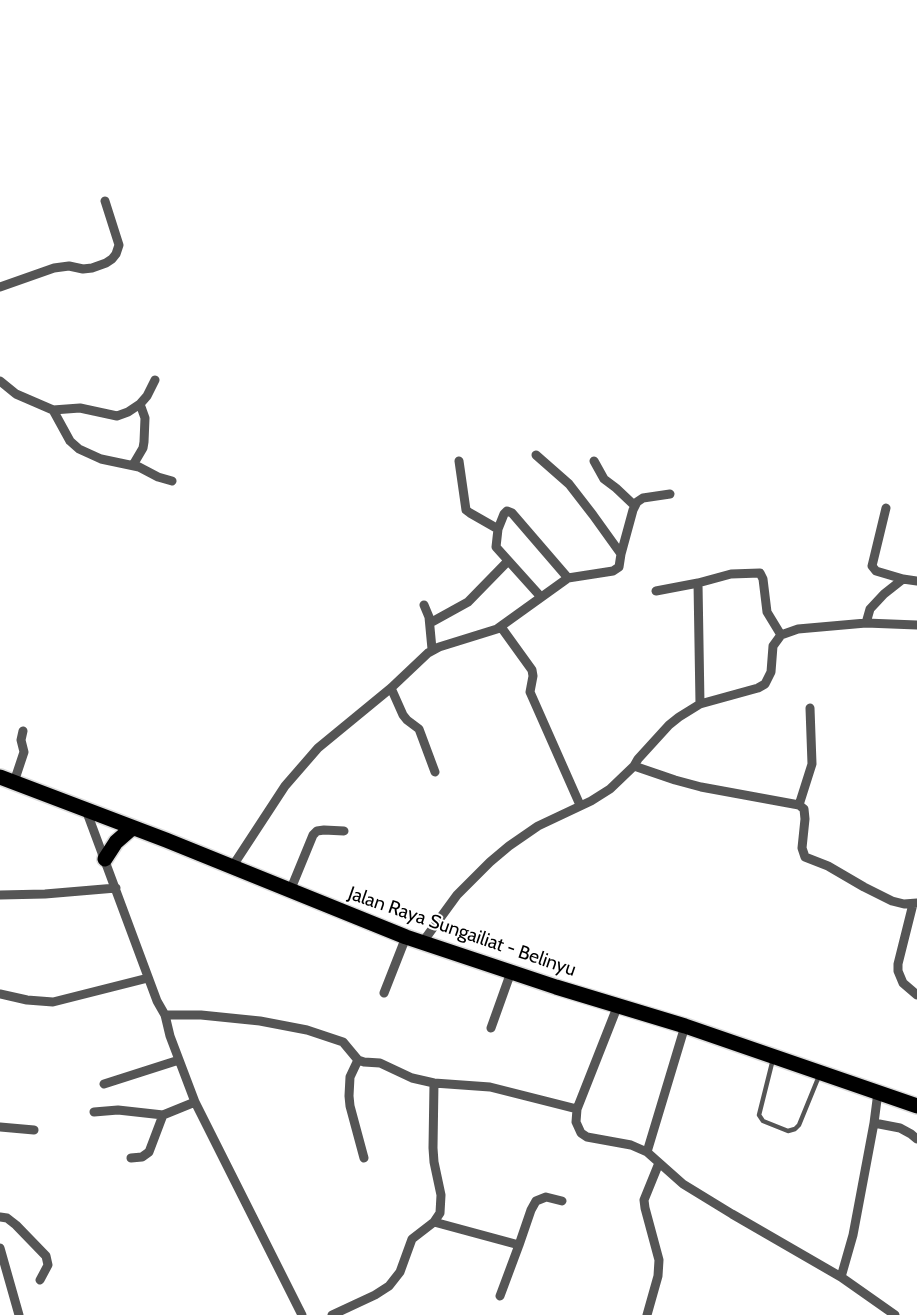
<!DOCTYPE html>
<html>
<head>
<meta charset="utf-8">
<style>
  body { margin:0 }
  canvas { display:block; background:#fff }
</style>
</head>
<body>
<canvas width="917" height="1315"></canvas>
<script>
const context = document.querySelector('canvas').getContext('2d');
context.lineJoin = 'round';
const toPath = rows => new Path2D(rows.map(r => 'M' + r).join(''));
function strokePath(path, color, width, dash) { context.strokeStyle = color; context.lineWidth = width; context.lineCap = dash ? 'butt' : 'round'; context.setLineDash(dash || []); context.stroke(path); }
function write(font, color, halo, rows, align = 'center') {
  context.font = font + ' Cabin,sans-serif'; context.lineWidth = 4; context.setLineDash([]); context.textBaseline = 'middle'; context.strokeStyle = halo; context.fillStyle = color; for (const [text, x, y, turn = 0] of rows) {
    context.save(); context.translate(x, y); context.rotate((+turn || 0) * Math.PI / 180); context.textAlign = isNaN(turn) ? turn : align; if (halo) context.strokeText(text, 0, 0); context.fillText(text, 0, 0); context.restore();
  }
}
const highway = toPath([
  [0,777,166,840,406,937,556,987,685,1026,917,1106],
  [105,859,116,842,132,828]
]);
strokePath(highway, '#dbdbdb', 18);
strokePath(toPath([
  [773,1059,759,1115,763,1121,788,1131,795,1129,799,1125,819,1076]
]), '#555', 4.5);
strokePath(toPath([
  [0,287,54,268,69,266,83,269,92,268,106,263,112,259,116,254,119,245,105,201],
  [0,381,16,394,53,410,80,408,117,416,128,412,140,404,147,396,155,380],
  [53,410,70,441,79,449,101,459,139,467,158,477,172,481],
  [459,461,466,510,470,513,498,529],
  [594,461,604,479,616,488,635,506],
  [133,465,143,448,144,442,145,418,140,404],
  [886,508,872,566,876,571,903,579],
  [621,554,633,510,637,502,643,498,670,494],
  [698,583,731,574,760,573,763,579,767,612,781,635],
  [656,591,698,583,700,704],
  [541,597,496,547,498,529,504,514,507,511,512,513,568,578],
  [424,605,429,617,432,649],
  [430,623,468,602,508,561],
  [866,623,870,609,884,594,903,579,917,581],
  [501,627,532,670,533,676,530,692,580,805],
  [391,688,403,715,407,720,419,729,435,772],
  [634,766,675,780,701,787,799,805,804,809,805,819,802,848,805,857,828,866,864,887,892,901,904,904,917,903],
  [14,782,24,752,21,740,23,731],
  [799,805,812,764,810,708],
  [86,810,157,1001,165,1015,170,1036,195,1102,302,1315],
  [232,867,285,786,318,748,391,688,428,653,439,647,497,629,568,578,613,571,619,567,621,554,593,515,569,484,536,455],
  [290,891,313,835,317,831,324,830,344,831],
  [0,895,45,894,116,888],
  [913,904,898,964,898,971,903,983,917,995],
  [422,943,457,895,490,862,509,846,538,826,591,801,610,789,634,766,638,759,669,725,679,717,700,704,758,688,765,684,771,672,773,646,781,635,798,629,866,623,917,625],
  [384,993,406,937],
  [0,994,27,1000,53,1002,148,978],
  [618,1005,577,1109,576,1122,581,1133,587,1137,631,1145,647,1152,683,1184,732,1214,841,1277,895,1315],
  [165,1015,201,1015,260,1021,307,1030,343,1042,358,1060,364,1062,380,1063,412,1078,434,1083,490,1087,577,1109],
  [491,1028,511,972],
  [358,1060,350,1077,349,1096,350,1106,364,1158],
  [104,1084,179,1060],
  [94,1112,118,1110,163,1115,195,1102],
  [874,1123,900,1128,911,1134,917,1139],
  [0,1127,34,1130],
  [647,1152,685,1026],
  [131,1158,142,1157,149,1152,163,1115],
  [0,1217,7,1218,16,1225,46,1256,48,1265,40,1280],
  [434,1222,519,1245,531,1210,536,1201,546,1197,562,1201],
  [0,1248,19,1315],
  [841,1277,853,1235,874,1123,878,1092],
  [500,1296,519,1245],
  [332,1315,375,1295,389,1286,400,1272,412,1239,434,1222,440,1213,441,1195,434,1162,433,1148,434,1083],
  [647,1315,658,1276,659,1260,645,1208,644,1200,659,1163]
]), '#555', 9);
strokePath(highway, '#000', 15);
write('19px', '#000', '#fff', [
  ["Jalan Raya Sungailiat - Belinyu",462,932,19]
]);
</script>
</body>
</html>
